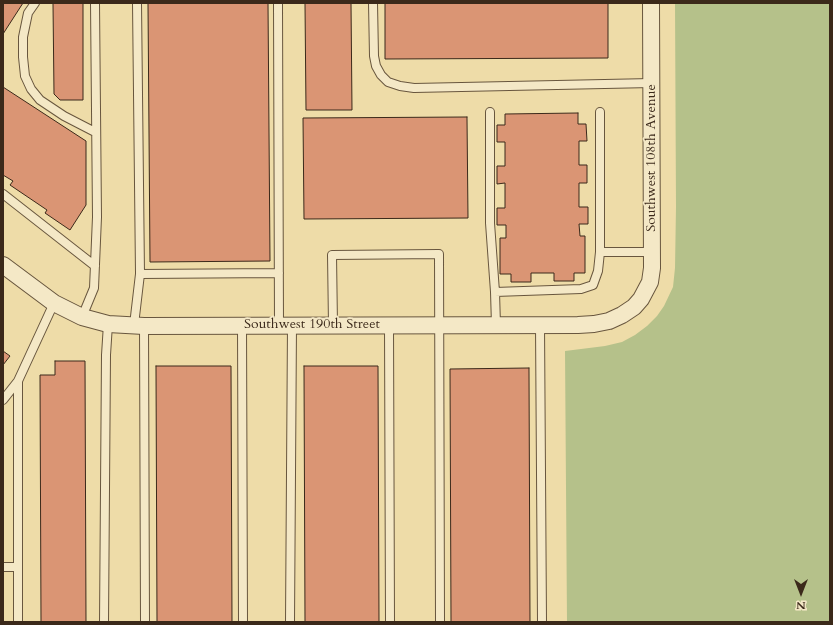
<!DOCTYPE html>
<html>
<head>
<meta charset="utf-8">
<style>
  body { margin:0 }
  #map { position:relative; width:833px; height:625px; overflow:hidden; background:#eedca8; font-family:Cardo,serif }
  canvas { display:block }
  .frame { position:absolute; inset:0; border:4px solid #3b291a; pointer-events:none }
  .north { position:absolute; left:781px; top:573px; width:40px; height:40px; -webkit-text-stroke:3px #f4e8c6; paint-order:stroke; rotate:180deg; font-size:11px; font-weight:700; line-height:16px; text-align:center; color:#3b291a }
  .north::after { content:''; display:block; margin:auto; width:14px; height:18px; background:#3b291a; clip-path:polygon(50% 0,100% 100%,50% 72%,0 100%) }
</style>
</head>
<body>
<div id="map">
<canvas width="833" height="625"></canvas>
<div class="frame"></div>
<div class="north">N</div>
</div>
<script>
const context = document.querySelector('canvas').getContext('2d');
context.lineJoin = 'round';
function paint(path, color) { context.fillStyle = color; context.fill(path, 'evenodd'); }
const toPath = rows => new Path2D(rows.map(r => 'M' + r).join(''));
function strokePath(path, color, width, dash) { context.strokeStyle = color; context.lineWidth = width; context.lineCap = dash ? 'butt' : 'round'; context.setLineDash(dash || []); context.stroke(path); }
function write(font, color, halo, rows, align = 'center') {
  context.font = font + ' Cardo,serif'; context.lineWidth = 3.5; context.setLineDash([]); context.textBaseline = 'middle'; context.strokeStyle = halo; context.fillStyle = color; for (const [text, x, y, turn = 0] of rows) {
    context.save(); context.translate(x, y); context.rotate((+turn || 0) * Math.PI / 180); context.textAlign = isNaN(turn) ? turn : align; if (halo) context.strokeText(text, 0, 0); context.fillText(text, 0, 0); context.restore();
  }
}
paint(toPath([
  [675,3,830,3,830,622,567,622,565,351,605,346,622,342,635,335,647,326,657,316,664,306,673,287,675,268,676,207]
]), '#b5c18a');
const building = toPath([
  [3,3,23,3,3,34,3,3],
  [53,3,83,3,83,100,60,100,54,94,53,3],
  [148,3,268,3,270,261,150,262,148,3],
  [305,3,351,3,352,110,306,110,305,3],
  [385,3,608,3,608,58,385,59,385,3],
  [3,87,86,141,86,205,70,230,45,213,47,210,10,185,13,181,3,175,3,87],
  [578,113,578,124,586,124,587,141,579,141,579,165,587,165,587,183,579,183,579,207,588,207,588,224,579,224,580,236,585,236,585,273,574,273,574,281,554,281,554,273,531,273,531,282,511,282,511,274,500,274,500,238,506,238,506,225,497,225,497,208,505,208,505,183,497,184,497,166,505,166,505,142,497,142,497,125,505,125,505,114,578,113],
  [467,117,468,218,304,219,303,118,467,117],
  [3,351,10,356,3,365,3,351],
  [55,361,85,361,86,622,41,622,40,375,55,375,55,361],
  [156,366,231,366,232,622,157,622,156,366],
  [304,366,378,366,379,622,305,622,304,366],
  [529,368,530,622,451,622,450,369,529,368]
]);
paint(building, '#da9574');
strokePath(building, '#3b291a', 1);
const service = toPath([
  [35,3,28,13,23,37,23,57,25,76,31,89,40,100,64,116,95,132],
  [278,3,279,325],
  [373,3,374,56,376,66,381,75,388,82,400,86,414,88,652,83],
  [490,112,490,223,495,292,496,325],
  [3,194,95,266],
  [600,252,653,252],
  [140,274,279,273],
  [495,292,581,289,593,285,598,271,600,252,600,112],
  [82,317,94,288,97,217,95,3],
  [134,325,140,274,137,3],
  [242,325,243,622],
  [333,325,332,255,439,254,440,622],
  [389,325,390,622],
  [540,325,542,622],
  [144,326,145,622],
  [18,381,18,622],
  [3,400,18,381,54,303],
  [3,567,18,567],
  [104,622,106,355,108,324],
  [290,622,292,325]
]);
const minor = toPath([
  [3,265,54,303,82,317,108,324,144,326,578,325,594,324,609,321,622,315,634,307,641,299,650,282,652,268,651,3]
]);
strokePath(service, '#68563e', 10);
strokePath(minor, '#68563e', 18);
strokePath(service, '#f4e8c6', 8);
strokePath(minor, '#f4e8c6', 16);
write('14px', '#3b291a', '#f4e8c6', [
  ["Southwest 108th Avenue",652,158,-90],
  ["Southwest 190th Street",312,325]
]);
</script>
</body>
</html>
